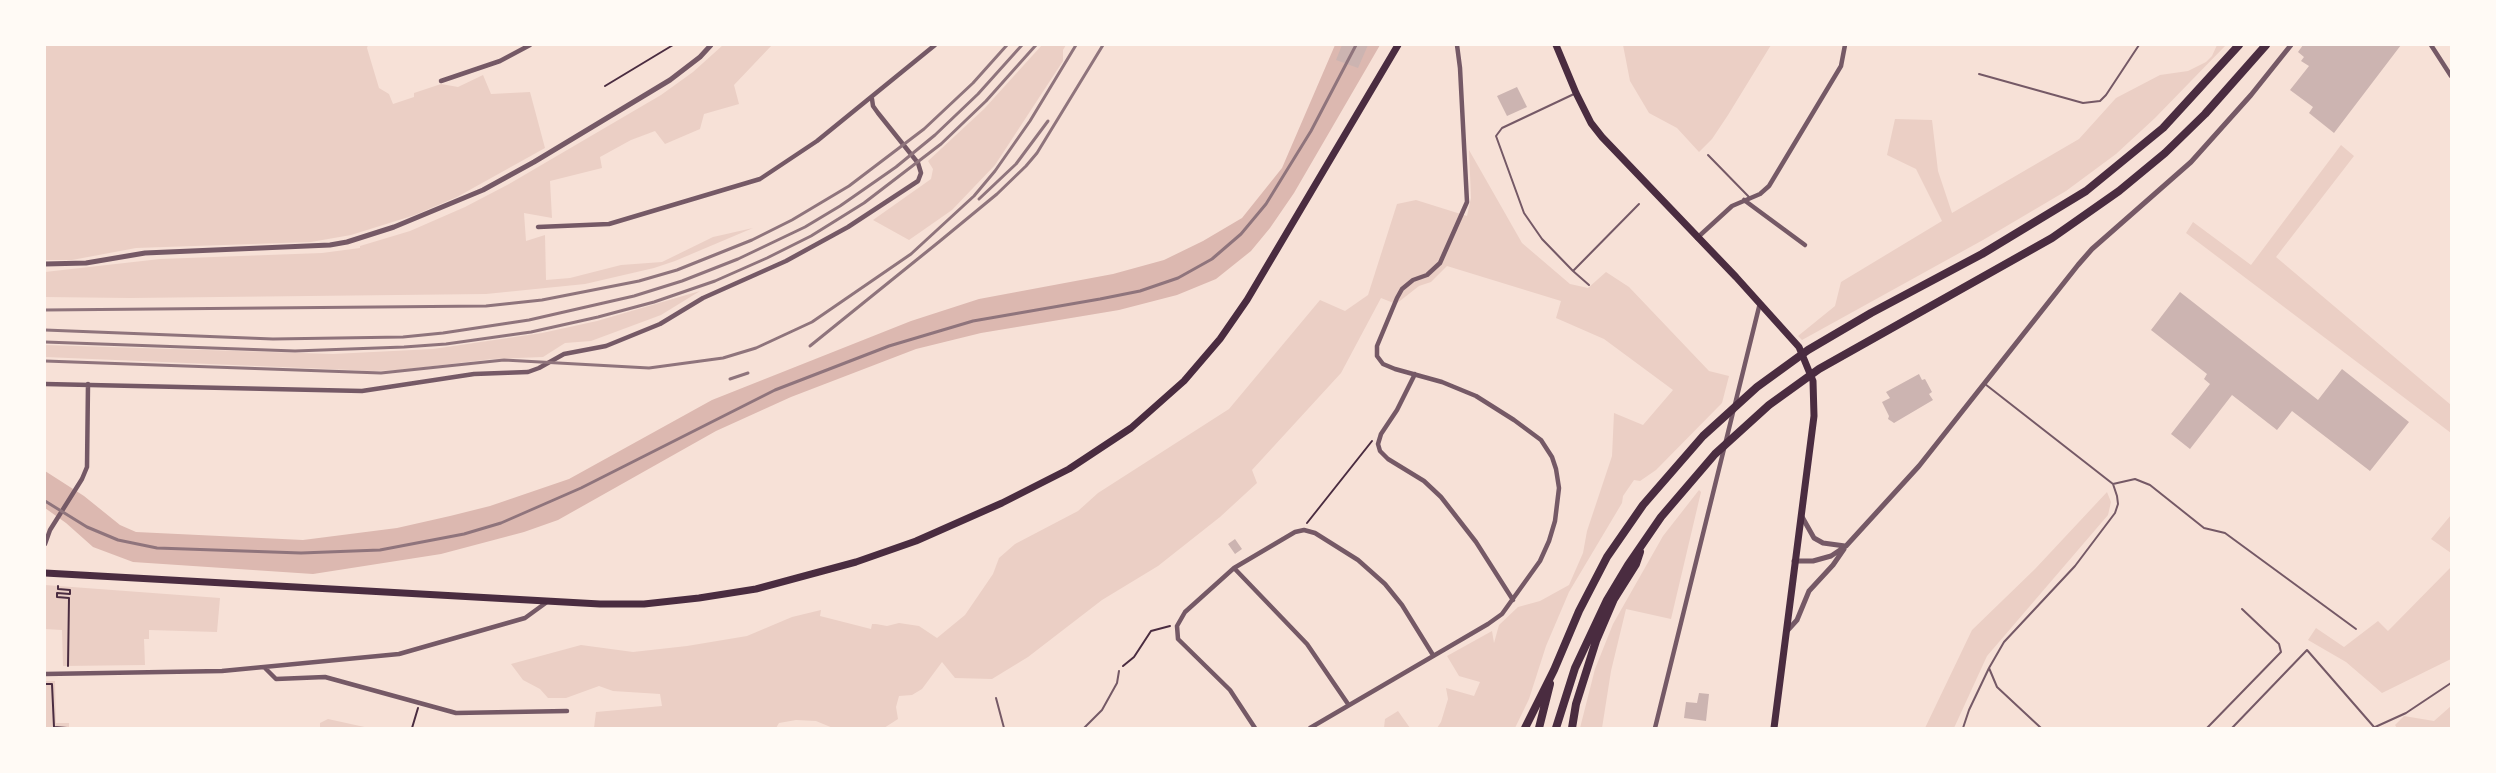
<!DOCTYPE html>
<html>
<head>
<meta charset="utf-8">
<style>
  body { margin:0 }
  #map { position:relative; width:2496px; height:773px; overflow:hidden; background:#f7e1d7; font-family:Manrope,sans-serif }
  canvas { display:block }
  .frame { position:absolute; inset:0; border:46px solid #fffaf5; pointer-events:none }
</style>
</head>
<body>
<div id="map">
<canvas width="2496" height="773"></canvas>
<div class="frame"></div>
</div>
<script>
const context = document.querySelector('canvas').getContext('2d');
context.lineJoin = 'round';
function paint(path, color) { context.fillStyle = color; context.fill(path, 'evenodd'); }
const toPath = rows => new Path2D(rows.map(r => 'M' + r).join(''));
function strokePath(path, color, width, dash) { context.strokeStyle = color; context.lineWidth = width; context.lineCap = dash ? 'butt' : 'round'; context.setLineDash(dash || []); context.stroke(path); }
paint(toPath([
  [45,45,368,45,367,48,379,88,389,94,393,104,414,97,414,93,441,84,458,87,483,75,491,94,530,92,545,148,457,197,415,215,351,235,311,242,136,248,72,260,45,260],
  [723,45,772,45,734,85,739,104,704,114,700,129,665,144,655,131,631,140,600,157,602,168,550,181,552,218,524,213,526,241,545,235,546,280,570,278,621,265,662,262,713,237,753,228,675,261,654,268,585,284,486,294,130,298,45,297,45,272,160,259,322,253,360,248,360,246,410,231,465,207,509,184,661,95,693,72],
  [1042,45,1066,45,1063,50,1063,61,995,165,952,210,909,240,873,220,931,179,933,169,928,161,984,109],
  [1623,45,1771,45,1728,115,1712,139,1699,152,1677,128,1649,113,1630,81],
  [2217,45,2226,45,2155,118,2116,154,2066,191,1983,240,1802,340,1798,336,1835,306,1841,282,1942,221,1916,169,1887,155,1895,119,1932,120,1938,171,1952,213,2079,139,2116,98,2160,75,2188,71,2206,62,2212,56],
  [2341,145,2354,156,2276,257,2451,405,2451,433,2186,233,2193,222,2251,265],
  [1469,150,1522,243,1570,284,1588,288,1606,272,1629,287,1709,371,1729,376,1722,403,1656,470,1640,481,1634,480,1623,496,1622,503,1569,592,1546,646,1529,699,1515,728,1437,728,1441,722,1448,699,1446,688,1474,696,1480,682,1459,676,1447,656,1492,631,1494,643,1499,625,1518,607,1540,601,1569,585,1583,553,1587,531,1612,456,1614,413,1643,425,1673,390,1604,339,1556,318,1561,301,1447,266,1431,282,1419,286,1396,304,1381,298,1341,373,1252,470,1257,483,1220,517,1158,566,1102,600,1028,657,992,679,955,678,942,662,922,689,912,695,899,696,896,707,898,719,884,728,833,728,816,721,796,720,779,723,776,728,594,728,596,712,662,706,660,694,613,691,599,686,566,698,548,698,540,689,523,680,511,664,581,645,633,652,687,646,747,636,792,617,821,610,820,616,871,629,872,624,876,624,887,626,899,623,919,626,937,638,965,615,993,574,999,558,1015,544,1078,511,1098,493,1229,409,1320,300,1345,311,1368,295,1397,204,1416,200,1467,216,1471,198],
  [700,291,661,315,591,341,565,343,543,357,492,359,401,370,374,371,45,357,45,345,333,354,433,349,542,333,597,321],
  [1699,490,1701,492,1671,619,1626,609,1611,671,1602,728,1580,728,1595,669,1613,624,1663,536],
  [2107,492,2111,502,2108,515,1987,656,1954,728,1925,728,1972,630,2035,569],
  [2451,515,2451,553,2431,539],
  [2451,567,2451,659,2382,693,2346,662,2308,640,2316,628,2344,647,2378,621,2388,631],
  [45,585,220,598,217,632,149,630,149,639,144,639,145,665,63,666,62,630,45,629],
  [45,681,55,681,56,723,69,723,69,728,45,728],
  [2451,706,2451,728,2397,728,2395,725,2404,716,2434,721],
  [1398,711,1410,728,1384,728,1385,719],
  [328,719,369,728,320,728,320,723]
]), '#ebcfc5');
paint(toPath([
  [1335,45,1380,45,1294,193,1270,228,1251,251,1216,279,1177,295,1119,310,981,333,916,349,791,397,716,431,558,520,524,532,441,554,313,574,133,562,93,547,66,523,45,508,45,471,84,496,120,525,136,532,303,540,397,528,450,516,490,506,569,479,712,400,911,321,979,299,1113,274,1164,260,1203,241,1242,218,1282,168]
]), '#dcb8b0');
paint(toPath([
  [1342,45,1368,45,1358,68,1336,60],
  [2303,45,2401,45,2334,133,2309,113,2313,107,2290,90,2309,66,2301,61,2304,57,2298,52],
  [1517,87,1527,107,1507,116,1497,96],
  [2180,292,2318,400,2342,369,2409,422,2370,471,2292,411,2277,430,2232,395,2190,449,2171,434,2210,384,2204,379,2207,374,2151,330],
  [1919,374,1922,380,1925,379,1932,392,1929,394,1933,400,1894,423,1888,419,1889,416,1882,402,1890,398,1886,392],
  [1235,539,1242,549,1235,554,1228,544],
  [1699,693,1709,694,1706,721,1684,718,1686,702,1697,703]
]), '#ccb4b1');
strokePath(toPath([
  [605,86,673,45],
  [1307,523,1372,441],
  [58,586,58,589,70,590,70,594,57,593,57,597,69,598,68,666],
  [1123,666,1134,657,1151,631,1170,626],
  [45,684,52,684,54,727,67,728],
  [412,728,418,708]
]), '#4a2c40', 2);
strokePath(toPath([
  [1979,74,2083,103,2100,101,2106,95,2139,45],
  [1708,155,1750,198],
  [1573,271,1542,239,1524,213,1496,136,1502,128,1574,94],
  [1589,285,1573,271,1639,204],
  [1985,384,2113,484,2117,496,2118,504,2115,513,2075,566,2004,642,1989,668,1997,687,2041,728],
  [2113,484,2135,479,2150,485,2204,528,2225,533,2356,629],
  [996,698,1004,728],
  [1084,728,1102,710,1117,683,1119,671],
  [1963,728,1969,710,1989,668],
  [2207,728,2281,652,2279,644,2242,609],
  [2232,728,2307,650,2374,727],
  [2373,728,2406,713,2451,683]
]), '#755966', 2);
strokePath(toPath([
  [2431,45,2451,76],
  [441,81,500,61,530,45],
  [1744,200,1805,245],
  [538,227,609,224,760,179,817,141,935,45],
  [1697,238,1732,206,1760,194,1769,186,1841,66,1845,45],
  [1415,374,1397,410,1381,434,1378,444,1380,451,1388,459,1424,481,1441,497,1476,542,1513,600],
  [45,384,362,391,474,374,528,372,539,368,564,354,606,346,660,324,703,298,786,261,848,227,918,181,921,173,918,163,878,113,873,106,872,99],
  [45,544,50,530,82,479,87,467,88,384],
  [1234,568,1307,644,1348,704],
  [265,668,276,679,325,677,456,713,567,711],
  [45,674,222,671,399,654,525,618,547,602],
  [1255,728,1230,690,1178,639,1177,626,1185,612,1234,568,1295,532,1304,530,1315,533,1358,560,1385,584,1402,605,1433,655],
  [1310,728,1488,624,1502,614,1540,561,1549,541,1555,521,1559,488,1556,469,1552,457,1541,440,1514,420,1476,396,1442,382,1395,369,1383,364,1377,356,1377,346,1397,298,1402,289,1413,280,1427,275,1440,263,1467,202,1460,68,1457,45],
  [1655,728,1760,303]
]), '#755966', 4.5);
strokePath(toPath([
  [45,264,86,263,145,253,330,245,347,242,394,227,483,190,534,162,670,80,700,57,711,45],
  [1801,515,1814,538,1823,543,1845,546],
  [1794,561,1813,561,1831,556,1846,546,1919,466,2078,265,2092,249,2191,162,2251,95,2291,45],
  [1787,631,1797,620,1809,591,1833,565,1844,549]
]), '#755966', 5);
strokePath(toPath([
  [1556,45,1576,93,1591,123,1602,137,1736,277,1799,347,1813,381,1814,416,1774,728],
  [45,573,600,604,644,604,699,598,756,589,856,562,916,541,1002,503,1069,469,1131,428,1184,381,1220,339,1247,300,1398,45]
]), '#4a2c40', 7);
strokePath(toPath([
  [1525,728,1554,670,1579,611,1607,557,1643,505,1703,436,1757,387,1808,350,1871,313,1982,254,2086,191,2163,128,2239,45],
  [1539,728,1550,684],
  [1556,728,1575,668,1607,600,1628,565,1661,517,1715,454,1769,405,1819,369,2052,238,2119,191,2165,153,2205,114,2266,45],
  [1572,728,1576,704,1596,641,1614,599,1636,564,1640,552]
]), '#4a2c40', 8);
strokePath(toPath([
  [979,199,1016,164,1048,121],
  [45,310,486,306,542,300,639,281,677,270,752,240,792,220,849,186,924,129,973,83,1007,45],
  [45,330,273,339,403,337,443,333,529,320,634,296,682,281,738,259,805,227,840,206,896,167,935,135,978,94,1022,45],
  [45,342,295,351,404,347,446,344,531,332,598,317,654,302,715,281,767,258,811,236,864,203,941,144,986,101,1036,45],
  [810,346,940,241,997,194,1026,166,1037,153,1103,45],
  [45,361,381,373,504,360,649,368,723,358,756,348,812,322,911,254,974,196,995,171,1030,121,1076,45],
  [730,379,748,373],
  [45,501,87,527,118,540,157,548,301,553,380,550,464,534,501,523,581,488,775,390,889,346,973,321,1100,299,1140,291,1178,278,1212,259,1241,234,1266,204,1311,131,1356,45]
]), '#8f747c', 3);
</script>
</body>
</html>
